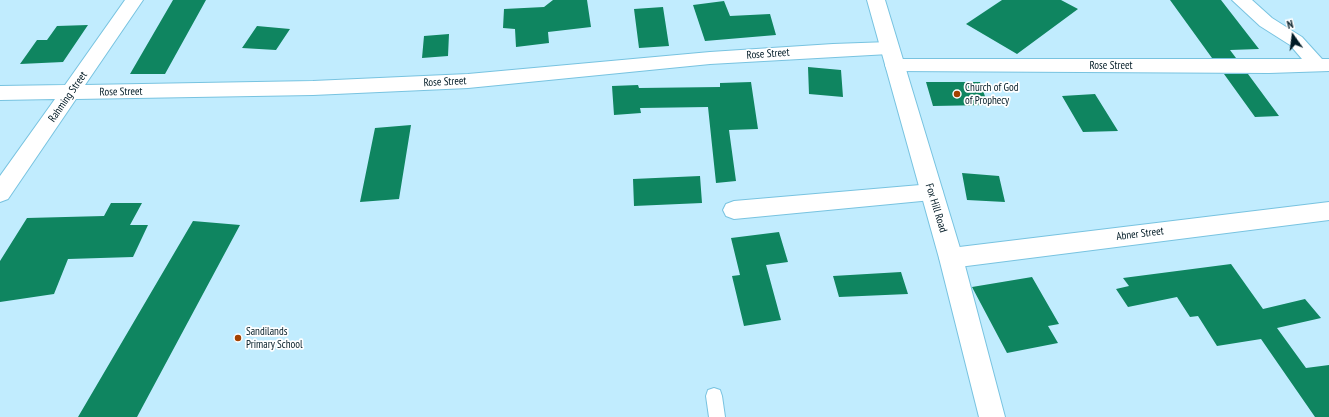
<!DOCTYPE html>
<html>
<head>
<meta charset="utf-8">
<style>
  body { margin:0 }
  #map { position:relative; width:1329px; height:417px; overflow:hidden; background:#c1ecfe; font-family:"PT Sans Narrow",sans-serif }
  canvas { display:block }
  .north { position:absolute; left:1273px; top:16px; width:40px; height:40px; -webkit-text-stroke:3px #fff; paint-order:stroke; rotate:346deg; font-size:11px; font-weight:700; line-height:16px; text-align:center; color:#001a25 }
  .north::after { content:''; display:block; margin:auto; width:14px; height:18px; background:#001a25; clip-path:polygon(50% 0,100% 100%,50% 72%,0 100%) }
</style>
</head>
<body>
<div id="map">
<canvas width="1329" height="417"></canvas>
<div class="north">N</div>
</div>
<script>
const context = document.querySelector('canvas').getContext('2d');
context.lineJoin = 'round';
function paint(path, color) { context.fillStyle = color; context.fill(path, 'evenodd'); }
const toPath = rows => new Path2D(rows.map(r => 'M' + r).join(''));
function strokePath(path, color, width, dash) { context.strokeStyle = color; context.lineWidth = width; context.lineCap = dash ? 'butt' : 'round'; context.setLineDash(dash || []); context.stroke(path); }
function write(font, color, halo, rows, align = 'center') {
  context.font = font + ' "PT Sans Narrow",sans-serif'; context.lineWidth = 3.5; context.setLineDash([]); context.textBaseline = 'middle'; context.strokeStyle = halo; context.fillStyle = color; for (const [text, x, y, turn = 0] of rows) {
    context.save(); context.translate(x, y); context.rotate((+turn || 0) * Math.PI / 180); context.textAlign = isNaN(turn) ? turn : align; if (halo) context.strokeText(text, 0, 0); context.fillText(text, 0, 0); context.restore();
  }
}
paint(toPath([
  [173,0,206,0,165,74,130,74],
  [553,0,587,0,591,27,548,32,549,43,516,47,515,29,503,28,504,9,544,7],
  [1002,0,1061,0,1078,9,1017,54,966,24],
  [1170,0,1221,0,1259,49,1230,50,1236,58,1212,58],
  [724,1,730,16,770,14,776,35,705,41,693,5],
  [663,7,669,46,639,48,634,9],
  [88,25,63,62,20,64,37,40,47,40,57,26],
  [257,26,290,29,276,50,242,48],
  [449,34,448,56,422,58,424,36],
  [808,67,841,70,843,97,809,94],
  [1224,74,1248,74,1279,116,1255,117],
  [751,82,758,129,729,130,736,181,716,183,708,107,640,108,641,113,614,115,612,86,638,85,639,88,720,87,720,83],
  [926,82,980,82,988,105,933,106],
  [1095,94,1118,131,1083,132,1062,96],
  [411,125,399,199,360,202,375,128],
  [962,173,999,176,1005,202,967,200],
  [700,176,702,203,634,206,633,179],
  [111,203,142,203,130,225,148,225,133,257,68,259,54,294,0,302,0,261,27,218,104,216],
  [193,221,240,225,137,417,78,417],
  [779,232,788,262,766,265,781,320,744,326,732,276,740,275,731,238],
  [1231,264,1263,309,1305,299,1321,318,1277,328,1306,368,1329,365,1329,417,1315,417,1261,339,1217,346,1198,316,1190,317,1177,297,1128,307,1116,289,1129,286,1123,278],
  [901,272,908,294,839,297,833,276],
  [1032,277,1059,324,1048,326,1058,343,1007,353,972,287]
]), '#0f8560');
const service = toPath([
  [714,388,720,390,722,396,725,417,709,417,706,396,708,390,714,388]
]);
const minor = toPath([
  [125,0,143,0,85,85,313,81,468,74,710,52,833,44,889,42,896,44,898,48,896,52,889,54,710,64,468,88,313,95,76,99,8,199,0,202,0,176,55,99,0,100,0,86,65,85,125,0],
  [1232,0,1252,0,1272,18,1302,37,1322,59,1329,59,1329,71,1269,73,894,71,887,70,885,65,887,60,894,59,1302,59,1290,45,1260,26,1232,0],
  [932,184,940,186,943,192,940,198,932,200,734,219,726,216,723,210,726,204,734,201,932,184],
  [1329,202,1329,220,951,268,943,265,939,258,943,251,951,248,1329,202]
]);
const secondary = toPath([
  [867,0,885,0,963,258,1005,417,979,417,939,258,867,0]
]);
strokePath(service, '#78c3e0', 2);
strokePath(minor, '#78c3e0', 2);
strokePath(secondary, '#78c3e0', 2);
paint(service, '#fff');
paint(minor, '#fff');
paint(secondary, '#fff');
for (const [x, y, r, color] of [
  [957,94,4,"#a44201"],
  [238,338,4,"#a44201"]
]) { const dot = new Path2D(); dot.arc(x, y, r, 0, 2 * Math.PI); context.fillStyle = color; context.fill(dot); strokePath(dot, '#fff', 1.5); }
write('11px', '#001a25', '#fff', [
  ["Rose Street",768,54,-4],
  ["Rose Street",1111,66],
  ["Rose Street",445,82,-3],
  ["Rose Street",121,92,-1],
  ["Rahming Street",68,97,-55],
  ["Fox Hill Road",936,208,73],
  ["Abner Street",1140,234,-7]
]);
write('11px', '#001a25', '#fff', [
  ["Church of God",965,88],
  ["of Prophecy",965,101],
  ["Sandilands",246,332],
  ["Primary School",246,345]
], 'left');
</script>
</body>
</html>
